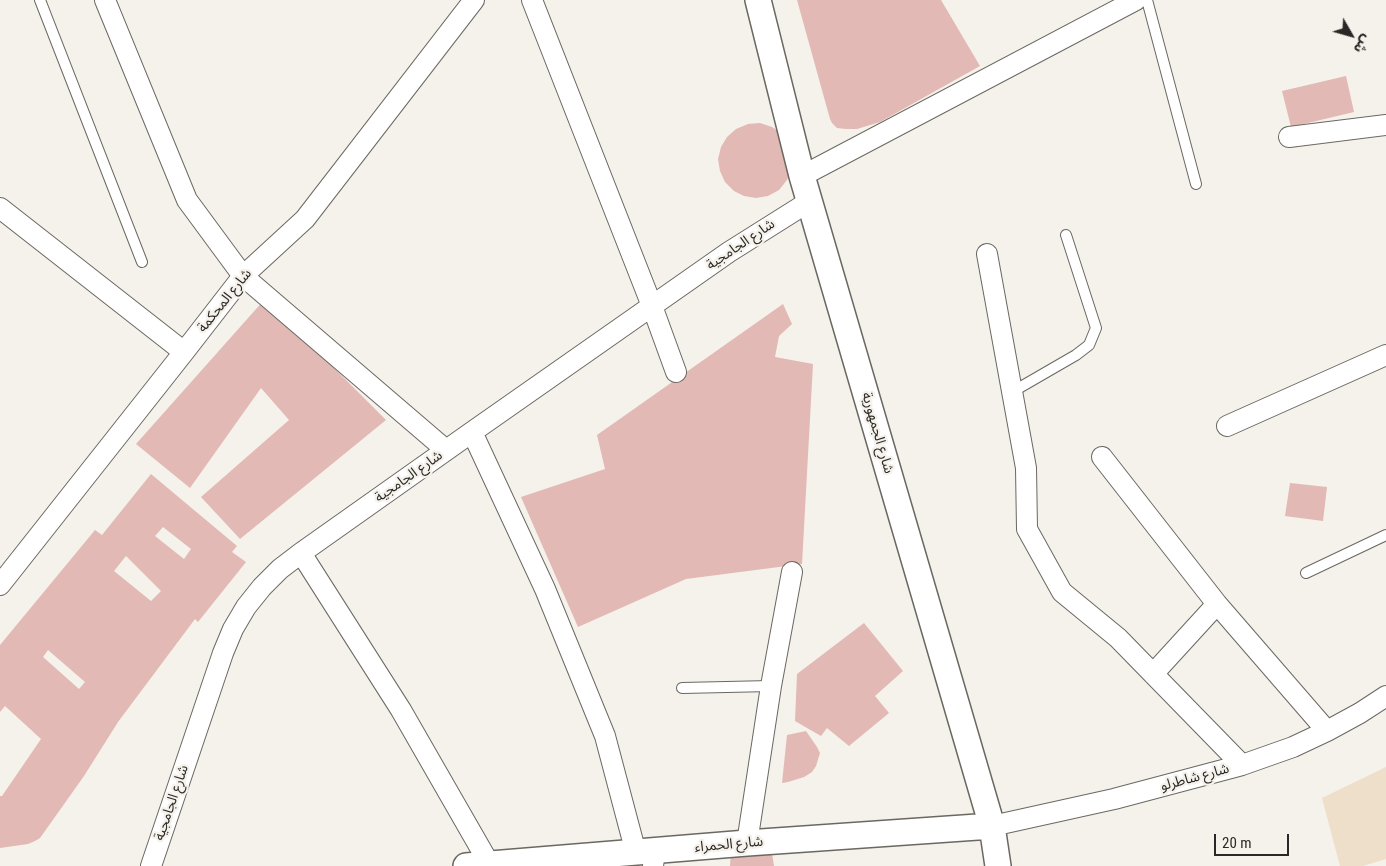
<!DOCTYPE html>
<html>
<head>
<meta charset="utf-8">
<style>
  body { margin:0 }
  #map { position:relative; width:1386px; height:866px; overflow:hidden; background:#f5f1eb; font-family:"Roboto Condensed","Noto Sans Arabic",sans-serif }
  canvas { display:block }
  .north { position:absolute; left:1326px; top:10px; width:50px; height:50px; -webkit-text-stroke:4px #f5f1eb; paint-order:stroke; rotate:128deg; font-size:14px; font-weight:700; line-height:20px; text-align:center; color:#2a2826 }
  .north::after { content:''; display:block; margin:auto; width:18px; height:22px; background:#2a2826; clip-path:polygon(50% 0,100% 100%,50% 72%,0 100%) }
  .scale { position:absolute; left:1214px; top:834px; width:75px; height:22px; box-sizing:border-box; border:2px solid #2a2826; border-top:0; padding-left:6px; font-size:15px; line-height:18px; white-space:nowrap; color:#2a2826; -webkit-text-stroke:4px #f5f1eb; paint-order:stroke }
</style>
</head>
<body>
<div id="map">
<canvas width="1386" height="866"></canvas>
<div class="north">ش</div>
<div class="scale">20 m</div>
</div>
<script>
const context = document.querySelector('canvas').getContext('2d');
context.lineJoin = 'round';
function paint(path, color) { context.fillStyle = color; context.fill(path, 'evenodd'); }
const toPath = rows => new Path2D(rows.map(r => 'M' + r).join(''));
function strokePath(path, color, width, dash) { context.strokeStyle = color; context.lineWidth = width; context.lineCap = dash ? 'butt' : 'round'; context.setLineDash(dash || []); context.stroke(path); }
function write(font, color, halo, rows, align = 'center') {
  context.font = font + ' "Roboto Condensed","Noto Sans Arabic",sans-serif'; context.lineWidth = 4.5; context.setLineDash([]); context.textBaseline = 'middle'; context.strokeStyle = halo; context.fillStyle = color; for (const [text, x, y, turn = 0] of rows) {
    context.save(); context.translate(x, y); context.rotate((+turn || 0) * Math.PI / 180); context.textAlign = isNaN(turn) ? turn : align; if (halo) context.strokeText(text, 0, 0); context.fillText(text, 0, 0); context.restore();
  }
}
paint(toPath([
  [1386,767,1386,859,1363,866,1340,866,1322,798]
]), '#eddfc9');
paint(toPath([
  [797,0,941,0,980,66,880,122,857,129,846,129,837,128,832,123,830,119],
  [1346,76,1354,112,1291,127,1282,91],
  [760,123,772,127,782,134,792,169,787,180,779,190,768,196,756,198,744,196,734,191,725,182,720,171,718,159,721,147,727,137,736,129,748,124],
  [265,299,386,420,240,539,201,497,289,420,261,388,190,488,136,444],
  [783,304,792,324,779,336,775,357,813,364,802,564,686,579,578,627,521,497,605,469,597,435],
  [151,474,237,546,232,552,246,562,198,622,195,619,118,722,84,776,40,838,35,841,28,844,0,848,0,796,2,796,41,739,5,706,0,712,0,645,95,530,102,535],
  [163,527,191,549,184,559,155,536],
  [126,556,161,591,151,601,114,571],
  [48,650,85,682,79,689,43,657],
  [1290,483,1327,487,1323,521,1285,516],
  [864,623,903,671,875,696,889,713,849,746,827,728,821,736,795,721,797,674],
  [806,731,817,747,820,753,816,766,812,772,804,777,788,782,782,783,787,735],
  [731,852,772,853,774,866,730,866]
]), '#e2b9b4');
const service = toPath([
  [40,0,142,262],
  [1147,0,1196,184],
  [1012,392,1076,355,1089,345,1096,328,1066,235],
  [1306,573,1386,535],
  [682,688,771,686]
]);
const minor = toPath([
  [105,0,187,200,243,276,446,450],
  [532,0,652,306,676,372],
  [1289,137,1386,125],
  [802,176,1136,0],
  [0,208,184,352],
  [987,254,1026,468,1027,529,1062,592,1118,638,1242,765],
  [1227,426,1386,355],
  [472,432,545,589,605,736,636,853],
  [1102,457,1217,604,1327,731],
  [301,553,401,710,490,865],
  [0,585,184,352,243,276,305,219,474,0],
  [1153,674,1217,604],
  [992,826,1114,799,1242,765,1293,747,1327,731,1360,713,1386,696],
  [747,843,771,686,792,572],
  [151,866,223,653,233,629,246,607,262,587,280,569,301,553,472,432,729,252,810,201],
  [653,866,655,851]
]);
const tertiary = toPath([
  [758,0,802,176,992,826,998,866],
  [466,866,747,843,992,826]
]);
strokePath(service, '#6b6862', 12);
strokePath(minor, '#6b6862', 22);
strokePath(tertiary, '#6b6862', 28);
strokePath(service, '#fff', 10);
strokePath(minor, '#fff', 20);
strokePath(tertiary, '#fff', 25);
write('14px', '#2a2826', '#f5f1eb', [
  ["شارع الجامجية",741,245,-34],
  ["شارع المحكمة",225,301,-51],
  ["شارع الجمهورية",877,433,74],
  ["شارع الجامجية",409,477,-35],
  ["شارع شاطرلو",1195,778,-15],
  ["شارع الجامجية",172,803,-71],
  ["شارع الحمراء",729,845,-5]
]);
</script>
</body>
</html>
